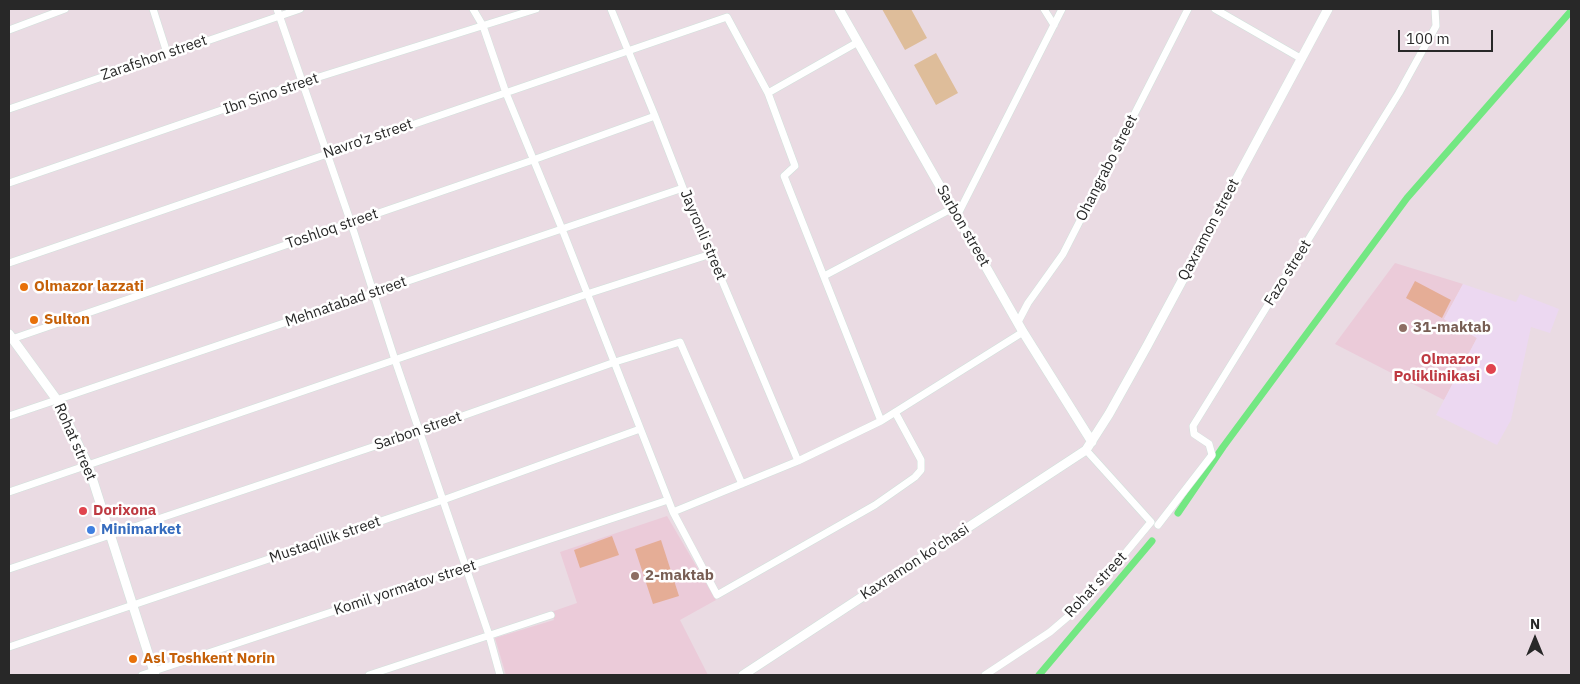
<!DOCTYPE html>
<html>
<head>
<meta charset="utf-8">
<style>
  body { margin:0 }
  #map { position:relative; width:1580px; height:684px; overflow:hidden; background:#eadbe3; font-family:"IBM Plex Sans",sans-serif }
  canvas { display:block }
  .frame { position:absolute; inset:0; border:10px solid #282828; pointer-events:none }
  .north { position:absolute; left:1510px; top:614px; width:50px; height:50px; -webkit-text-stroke:4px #fff; paint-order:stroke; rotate:0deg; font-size:14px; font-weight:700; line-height:20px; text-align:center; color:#282828 }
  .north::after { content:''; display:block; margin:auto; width:18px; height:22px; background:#282828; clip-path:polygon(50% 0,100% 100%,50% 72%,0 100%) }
  .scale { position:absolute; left:1398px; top:30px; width:95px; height:22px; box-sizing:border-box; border:2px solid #282828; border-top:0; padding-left:6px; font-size:15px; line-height:18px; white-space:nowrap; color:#282828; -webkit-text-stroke:4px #fff; paint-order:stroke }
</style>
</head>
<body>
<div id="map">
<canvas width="1580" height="684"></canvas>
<div class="frame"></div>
<div class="north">N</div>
<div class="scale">100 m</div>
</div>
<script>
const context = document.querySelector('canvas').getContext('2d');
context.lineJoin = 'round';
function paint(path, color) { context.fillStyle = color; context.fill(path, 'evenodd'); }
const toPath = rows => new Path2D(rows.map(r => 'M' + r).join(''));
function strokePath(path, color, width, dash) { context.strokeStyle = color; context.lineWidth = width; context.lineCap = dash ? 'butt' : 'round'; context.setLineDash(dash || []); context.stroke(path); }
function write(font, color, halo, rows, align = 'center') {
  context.font = font + ' "IBM Plex Sans",sans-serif'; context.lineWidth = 5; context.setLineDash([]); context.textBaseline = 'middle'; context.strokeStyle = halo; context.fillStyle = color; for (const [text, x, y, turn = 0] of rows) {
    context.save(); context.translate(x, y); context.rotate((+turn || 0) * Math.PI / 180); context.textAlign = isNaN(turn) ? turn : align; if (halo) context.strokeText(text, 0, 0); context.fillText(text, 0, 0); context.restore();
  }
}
paint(toPath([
  [1395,263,1463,284,1444,319,1477,338,1444,400,1335,344],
  [667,516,716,600,680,620,708,675,506,675,495,638,554,620,551,612,577,603,560,552]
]), '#ebcbd9');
paint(toPath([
  [1463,284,1516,302,1520,294,1559,309,1550,333,1531,327,1511,420,1497,445,1436,415,1477,338,1444,319]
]), '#ecd8f1');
paint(toPath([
  [882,9,911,9,927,38,905,50],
  [936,53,958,93,936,105,914,65]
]), '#debd9a');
paint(toPath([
  [1415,281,1451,300,1442,318,1406,298],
  [612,536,619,555,580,568,574,550],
  [661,540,679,596,653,604,635,549]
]), '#e5ad96');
strokePath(toPath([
  [1178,513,1223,447,1407,198,1571,11],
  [1039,675,1152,541]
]), '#73e782', 7);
const minor = toPath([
  [153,9,167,53],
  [277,9,351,223,395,360,489,635,500,675],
  [473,9,483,26,506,93,562,229,673,512,717,595,875,505,915,477,921,470,921,460,895,412],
  [611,9,655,116,683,188,798,461],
  [1044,9,1054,25],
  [1215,9,1302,59],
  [9,30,65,9],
  [768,93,858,42],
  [9,109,300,9],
  [9,183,303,82,536,9],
  [957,216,1062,9],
  [9,263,727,17,768,93,795,166,784,176,881,421],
  [824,276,953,208],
  [1018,322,1028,303,1063,254,1188,9],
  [9,340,533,160,655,116],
  [9,416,683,188],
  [9,492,587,294,711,254],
  [673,512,798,461,881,421,1023,332],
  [1158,525,1212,455,1209,444,1194,434,1193,426,1399,93,1436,26,1435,9],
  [9,569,420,431,615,362,680,342,742,484],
  [9,647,443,500,640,429],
  [142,675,668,500],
  [369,675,551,615],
  [985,675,1050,632,1084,603,1151,522,1086,450]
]);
const tertiary = toPath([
  [839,9,1023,332,1092,442],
  [9,334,57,400,88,465,155,675],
  [743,675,1086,450,1109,414,1147,346,1328,9]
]);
strokePath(minor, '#d0e1db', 8);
strokePath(tertiary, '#d0e1db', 10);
strokePath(minor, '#fff', 7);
strokePath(tertiary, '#fff', 9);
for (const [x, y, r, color] of [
  [24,287,5,"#e8710a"],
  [34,320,5,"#e8710a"],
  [1403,328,5,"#8d6e63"],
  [1491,369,6,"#e0444e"],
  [83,511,5,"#e0444e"],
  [91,530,5,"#3f7fe0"],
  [635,576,5,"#8d6e63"],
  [133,659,5,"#e8710a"]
]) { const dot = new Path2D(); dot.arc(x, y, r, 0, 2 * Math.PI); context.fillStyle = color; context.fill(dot); strokePath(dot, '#fff', 2); }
write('15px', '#282828', '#fff', [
  ["Zarafshon street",154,58,-19],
  ["Ibn Sino street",271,94,-19],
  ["Navro'z street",368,139,-19],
  ["Ohangrabo street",1107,168,-63],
  ["Sarbon street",963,226,60],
  ["Toshloq street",332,229,-19],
  ["Qaxramon street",1209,230,-62],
  ["Jayronli street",703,235,67],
  ["Fazo street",1288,273,-58],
  ["Mehnatаbаd street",346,302,-19],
  ["Sarbon street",418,431,-19],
  ["Rohat street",75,442,66],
  ["Mustaqillik street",325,540,-19],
  ["Kaxramon ko'chasi",915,562,-33],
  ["Rohat street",1096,585,-47],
  ["Komil yormatov street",405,588,-18]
]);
write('bold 15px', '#c56008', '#fff', [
  ["Olmazor lazzati",34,287],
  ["Sulton",44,320],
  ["Asl Toshkent Norin",143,659]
], 'left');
write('bold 15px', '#785e54', '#fff', [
  ["31-maktab",1413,328],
  ["2-maktab",645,576]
], 'left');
write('bold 15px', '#be3a42', '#fff', [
  ["Olmazor",1480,360],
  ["Poliklinikasi",1480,377],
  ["Dorixona",93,511,"left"]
], 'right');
write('bold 15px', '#366cbe', '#fff', [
  ["Minimarket",101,530]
], 'left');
</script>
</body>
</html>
